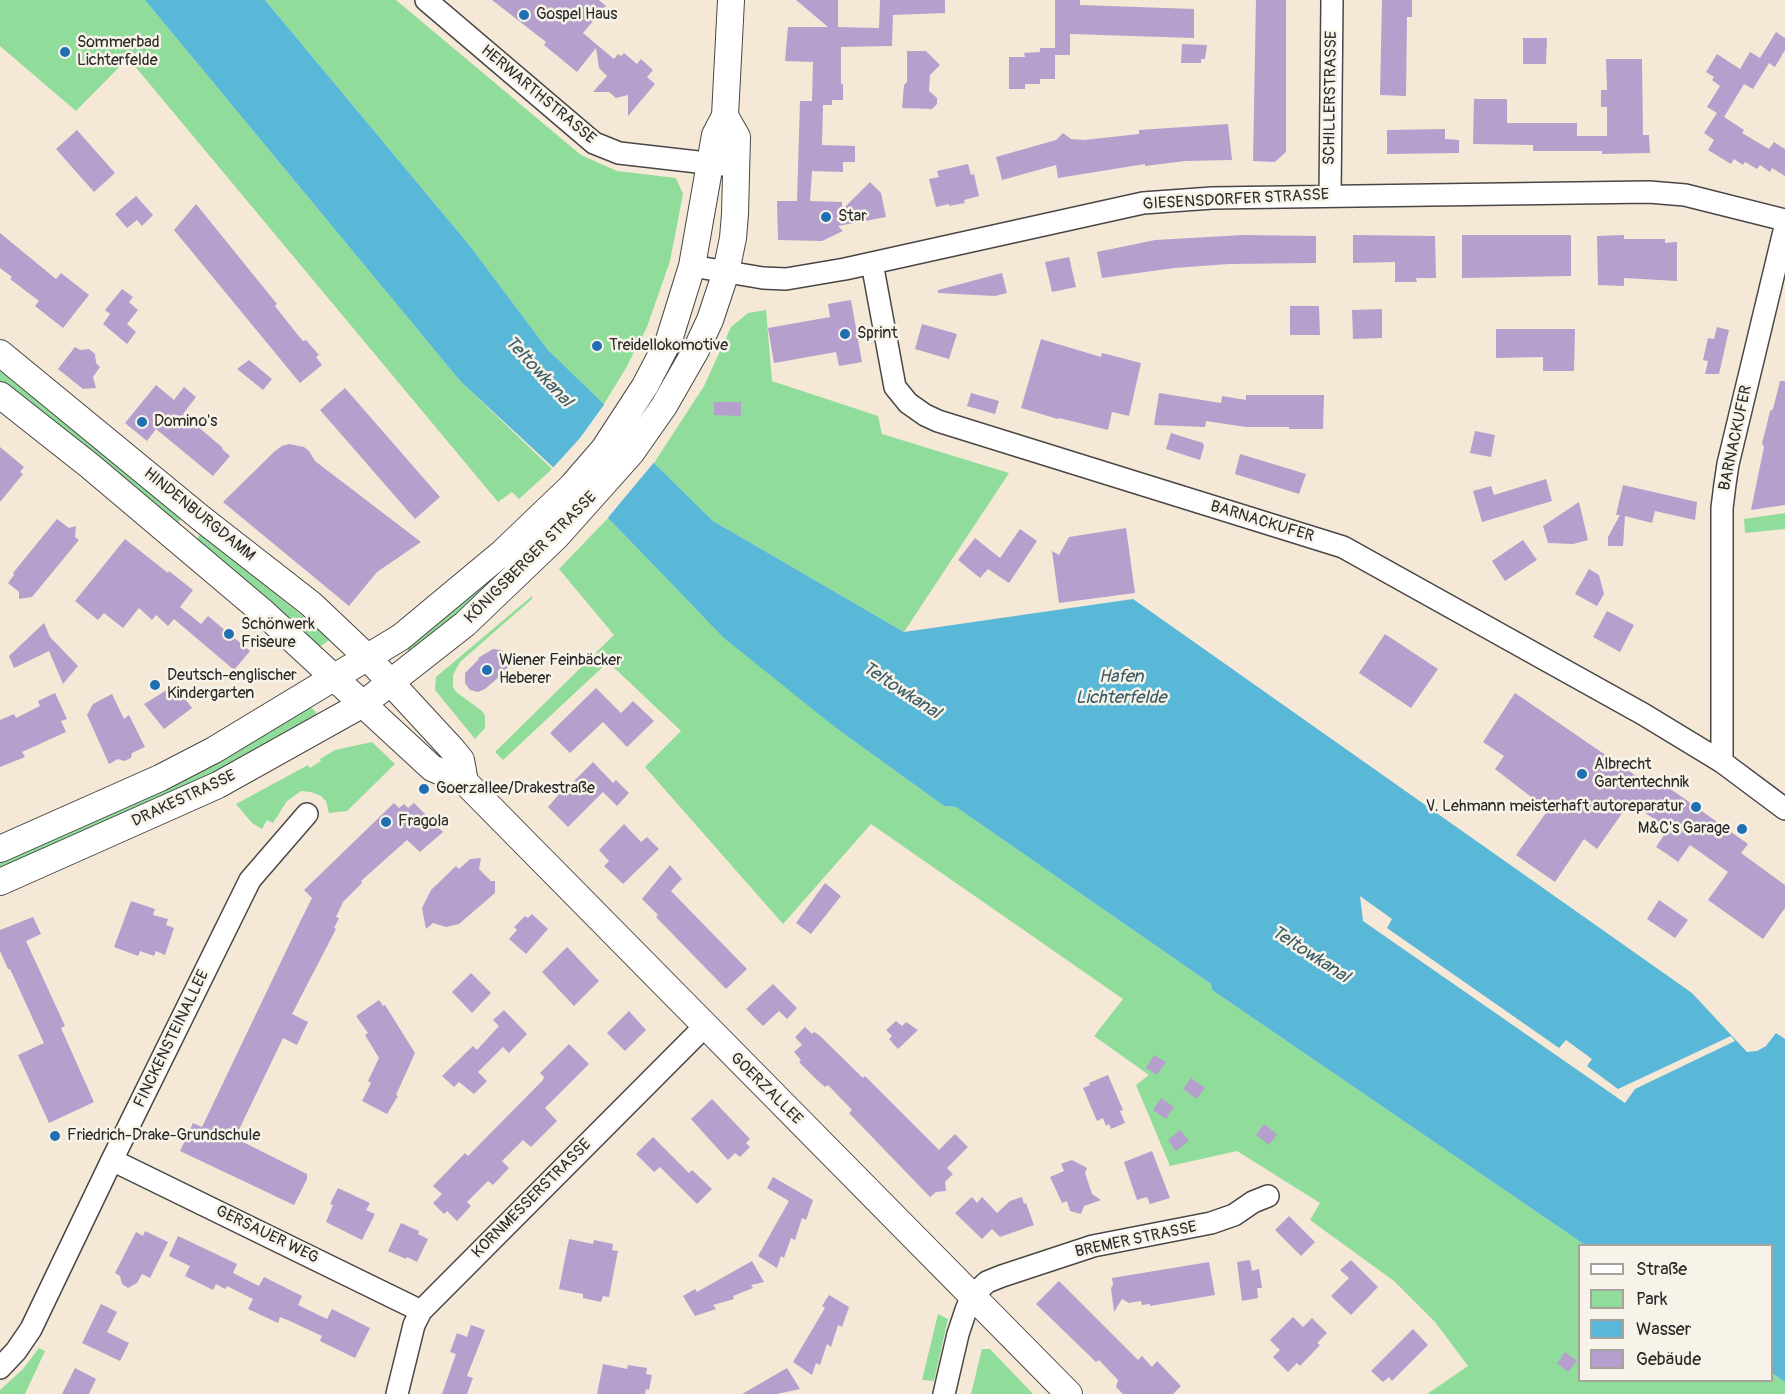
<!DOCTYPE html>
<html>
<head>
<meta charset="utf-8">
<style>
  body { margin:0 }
  #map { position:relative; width:1785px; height:1394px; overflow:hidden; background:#f6e8d6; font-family:Pangolin,sans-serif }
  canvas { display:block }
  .legend { position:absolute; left:1578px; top:1244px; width:195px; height:138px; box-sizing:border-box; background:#f7f3e8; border:2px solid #a5a39c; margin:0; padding:8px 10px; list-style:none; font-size:18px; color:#2b2b2b }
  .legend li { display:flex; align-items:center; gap:12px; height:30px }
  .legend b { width:30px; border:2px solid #a5a39c }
</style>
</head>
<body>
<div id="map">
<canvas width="1785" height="1394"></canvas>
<ul class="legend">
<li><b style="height:8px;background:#fff"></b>Straße</li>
<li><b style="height:16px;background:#90dd9b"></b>Park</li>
<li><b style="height:16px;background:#59b7d7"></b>Wasser</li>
<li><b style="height:16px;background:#b59fcc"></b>Gebäude</li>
</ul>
</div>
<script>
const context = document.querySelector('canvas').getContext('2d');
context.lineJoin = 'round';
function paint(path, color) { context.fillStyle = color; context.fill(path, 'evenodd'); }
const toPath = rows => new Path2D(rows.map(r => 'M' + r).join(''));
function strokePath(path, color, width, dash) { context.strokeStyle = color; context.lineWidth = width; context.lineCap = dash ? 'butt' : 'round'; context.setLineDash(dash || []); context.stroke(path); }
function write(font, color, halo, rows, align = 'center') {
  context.font = font + ' Pangolin,sans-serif'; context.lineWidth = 5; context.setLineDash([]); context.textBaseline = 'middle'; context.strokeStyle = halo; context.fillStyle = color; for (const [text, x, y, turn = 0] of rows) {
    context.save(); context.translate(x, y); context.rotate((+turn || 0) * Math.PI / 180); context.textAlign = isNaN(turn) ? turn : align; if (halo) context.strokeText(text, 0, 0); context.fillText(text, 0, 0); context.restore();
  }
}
paint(toPath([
  [0,0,145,0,461,382,552,469,519,499,512,492,498,502,128,58,76,111,0,46],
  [265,0,396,0,581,155,617,171,676,178,683,194,670,261,647,327,626,368,604,404,548,350,470,246],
  [766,310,772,381,878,416,882,434,1009,473,904,632,713,521,654,463,704,386,731,327,748,313],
  [0,371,182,518,177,523,0,381],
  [1785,513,1785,529,1745,533,1744,519],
  [608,518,699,612,836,728,944,806,956,807,1211,984,1212,990,1585,1245,1580,1246,1580,1380,1772,1380,1772,1373,1785,1382,1785,1394,1427,1394,1468,1366,1435,1322,1394,1281,1310,1220,1320,1203,1237,1151,1170,1166,1136,1085,1149,1075,1094,1036,1123,999,871,824,783,924,645,767,681,731,608,662,503,760,495,752,614,635,559,569],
  [545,528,549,532,516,565,411,654,405,647],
  [201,533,331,639,319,647,196,540],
  [532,596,532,599,460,662,453,675,453,687,456,692,482,711,485,716,485,728,475,739,435,690,436,677],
  [311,707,319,716,248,757,0,870,0,860,269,731],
  [372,742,395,764,347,811,329,813,326,801,321,796,311,792,301,791,287,801,273,823,267,820,262,829,252,823,236,804,308,765,310,768,321,761,320,759,335,750],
  [938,1314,948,1319,934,1381,922,1380],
  [39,1348,45,1351,25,1394,0,1394,0,1390,23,1369],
  [982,1349,990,1349,1033,1394,971,1394]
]), '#90dd9b');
paint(toPath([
  [145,0,265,0,470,246,548,350,604,404,654,463,713,521,904,632,1133,599,1692,993,1747,1052,1757,1051,1766,1046,1776,1033,1785,1039,1785,1382,1772,1373,1772,1246,1585,1245,1212,990,1211,984,956,807,944,806,836,728,724,638,608,518,461,382]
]), '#59b7d7');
paint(toPath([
  [606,402,656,460,606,520,550,471,580,438],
  [1360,896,1392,919,1387,928,1559,1048,1566,1040,1592,1059,1587,1066,1618,1089,1731,1036,1735,1041,1635,1089,1625,1103,1363,921]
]), '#f6e8d6');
paint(toPath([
  [492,0,599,0,606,6,583,33,614,59,618,54,621,56,624,53,637,64,641,59,653,70,647,77,655,84,628,116,628,95,616,98,609,92,593,92,607,76,599,68,596,48,577,72,544,45,546,42],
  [796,0,838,0,838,27,879,28,880,0,945,0,945,13,893,15,892,46,841,47,841,84,843,84,843,100,832,100,832,105,823,105,822,145,855,146,855,162,843,162,843,172,812,171,810,201,842,202,842,210,870,182,881,193,886,217,838,226,843,231,822,241,778,240,777,201,797,201,800,101,812,101,813,62,785,61,788,27,828,27],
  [1055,0,1080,0,1080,5,1194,9,1194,38,1070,34,1070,55,1055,55,1055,79,1040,79,1040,84,1025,84,1025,89,1009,89,1009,57,1025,57,1024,53,1040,52,1040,48,1055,48],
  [1256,0,1286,0,1286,152,1275,162,1253,161],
  [1382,0,1412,0,1412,17,1407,17,1406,96,1380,95],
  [1776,32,1785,38,1785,50,1775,67,1769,63,1753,89,1744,84,1724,117,1721,115,1744,130,1742,133,1769,149,1774,142,1785,149,1785,176,1772,168,1770,172,1760,165,1757,169,1745,162,1743,165,1734,159,1731,164,1708,150,1714,140,1704,133,1717,113,1707,107,1720,86,1712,80,1714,77,1706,72,1717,54,1740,69,1750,52,1765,61,1760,58],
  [1523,38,1547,38,1546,64,1523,64],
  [1182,44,1207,45,1205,59,1201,59,1201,63,1181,63],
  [907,51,926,51,940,65,930,75,929,91,937,98,937,104,932,109,902,108,904,85,907,82],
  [1606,59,1642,59,1643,135,1649,135,1650,153,1602,154,1602,151,1533,151,1533,145,1473,144,1474,99,1507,99,1507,123,1577,123,1577,136,1607,136,1607,107,1601,107,1601,90,1607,90],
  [1228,124,1232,160,1186,161,1145,166,1145,164,1058,178,1056,165,1002,180,996,157,1056,140,1063,133,1071,139,1084,140,1139,134,1139,130],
  [1445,129,1445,139,1459,140,1459,153,1387,154,1387,130],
  [77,130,115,173,94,192,56,149],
  [968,164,971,175,974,174,979,196,964,200,965,203,949,206,949,204,936,207,929,179,939,177,937,171],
  [136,196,153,215,142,226,137,220,127,228,115,214],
  [196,204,277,304,275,306,297,334,303,341,306,340,319,355,316,357,322,365,300,383,174,230],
  [0,233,56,279,61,273,89,295,63,328,35,306,39,301,10,279,12,277,0,268],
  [1243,235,1316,236,1316,263,1229,264,1174,268,1102,278,1097,252,1155,240],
  [1353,235,1435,236,1436,278,1416,278,1417,282,1395,282,1395,262,1353,263],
  [1462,235,1571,235,1571,276,1462,278],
  [1624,235,1624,239,1665,239,1665,243,1677,242,1677,281,1624,278,1624,286,1598,285,1597,236],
  [1069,257,1076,287,1052,292,1045,262],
  [1002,273,1007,293,995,296,938,293,938,290],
  [122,289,133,297,129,302,138,310,127,324,136,332,127,344,103,324,110,314,105,310],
  [851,300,862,362,839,366,836,352,774,363,768,328,830,317,828,304],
  [1290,306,1319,306,1320,335,1290,335],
  [1382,309,1382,338,1353,339,1352,310],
  [922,324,957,334,949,359,915,349],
  [1717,327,1729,330,1719,374,1705,374,1708,361,1703,360,1708,338,1714,339],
  [1496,329,1575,329,1574,371,1543,371,1543,357,1496,358],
  [1041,339,1101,357,1102,353,1141,363,1129,416,1112,412,1108,430,1059,418,1058,419,1021,408],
  [75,347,80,350,89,349,95,354,96,363,100,367,93,377,96,388,83,389,58,369],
  [249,360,272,379,263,390,237,369],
  [1780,381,1785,381,1785,505,1751,510,1764,447,1762,443,1765,432,1770,411,1773,409],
  [156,385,174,400,184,387,196,397,183,414,223,448,222,449,230,456,213,476,156,429,147,441,125,423],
  [345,388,440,497,415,519,320,410],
  [971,393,999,401,995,414,967,406],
  [1159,393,1221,403,1222,396,1246,400,1246,395,1324,395,1323,429,1289,429,1289,427,1246,427,1206,421,1205,427,1154,425],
  [714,402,741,402,741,416,714,415],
  [1475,431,1495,435,1491,457,1470,453],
  [1171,433,1203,443,1204,446,1200,460,1166,449],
  [289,444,304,447,309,451,315,461,421,542,377,572,349,606,223,502,275,451,282,446],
  [0,447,24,467,20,472,23,474,0,502],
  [1240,454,1306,474,1299,494,1235,474],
  [1546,479,1552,501,1482,522,1473,491,1491,486,1494,495],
  [1623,485,1697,502,1695,520,1655,511,1652,523,1625,516,1623,546,1608,546,1608,537,1620,515,1616,515],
  [1579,502,1588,540,1573,544,1548,543,1543,526],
  [57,519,69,528,76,526,75,537,79,540,32,597,19,599,19,592,8,583,14,575,13,573],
  [1126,528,1135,593,1059,603,1052,551,1059,555,1069,537],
  [1020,529,1037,541,1009,583,988,569,980,578,958,560,975,538,1000,558],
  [125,539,168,573,169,571,193,590,180,607,201,624,208,616,250,651,234,670,174,619,168,626,156,615,152,620,139,608,123,628,104,613,98,620,75,601],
  [1523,540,1537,560,1505,581,1492,561],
  [1589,569,1599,575,1604,594,1597,606,1575,594],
  [1607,611,1634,625,1620,652,1593,637],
  [44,623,50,637,78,666,63,684,49,651,14,668,9,656],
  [1385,634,1438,669,1411,708,1359,673],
  [493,649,501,650,507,655,509,662,507,670,485,689,478,692,470,690,465,683,465,673,479,659,478,658],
  [175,685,192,708,164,729,144,704],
  [596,688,621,713,633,701,654,721,627,747,603,722,570,753,550,733],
  [55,693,67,719,61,721,66,732,22,752,25,757,0,767,0,720,14,714,16,718,40,706,38,701],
  [1515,693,1645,782,1651,775,1748,844,1741,853,1785,885,1785,908,1763,939,1708,900,1728,872,1690,845,1678,862,1667,854,1656,847,1668,829,1630,802,1597,849,1584,839,1555,882,1516,855,1548,810,1495,769,1504,756,1483,742],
  [112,694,124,719,129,715,145,747,132,753,131,758,124,761,118,759,109,764,87,715,93,704],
  [593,762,613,783,616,780,629,793,617,806,603,792,568,827,548,807,565,787,567,788],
  [394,803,399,808,404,804,408,808,414,803,443,832,420,852,407,840,361,881,362,883,343,902,336,917,339,918,334,928,336,929,292,1014,308,1022,297,1045,283,1038,235,1138,307,1174,307,1179,294,1205,180,1151,193,1123,202,1127,300,922,312,898,304,890],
  [624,824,641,842,647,837,659,849,623,884,604,866,609,861,599,850],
  [481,858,479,869,491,881,495,881,495,893,459,924,446,927,433,923,426,929,422,908,431,890,456,866,459,869,470,859],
  [670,865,682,879,671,891,747,969,726,989,656,917,658,915,642,899],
  [825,883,841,896,811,934,796,923],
  [1659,900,1688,920,1675,938,1647,919],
  [131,901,155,909,153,915,168,919,166,925,174,928,165,955,156,951,154,956,140,951,138,956,114,947],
  [532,914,548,929,526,954,509,939,517,930,514,927,525,916,528,918],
  [33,917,41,934,26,941,65,1026,61,1028,94,1102,49,1123,18,1055,44,1043,10,969,8,969,0,951,0,930],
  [567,947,599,981,574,1006,542,972],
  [471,973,491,993,472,1013,452,992],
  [773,984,797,1008,787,1019,779,1011,763,1026,746,1009],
  [379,1000,383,1006,385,1005,415,1053,396,1095,398,1096,387,1114,362,1101,371,1083,368,1081,379,1058,365,1035,368,1033,356,1016],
  [504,1010,527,1034,509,1053,503,1047,478,1072,487,1081,474,1094,459,1082,454,1087,442,1076,473,1046,477,1050,499,1026,493,1020],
  [629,1011,646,1030,625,1051,607,1033],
  [896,1021,902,1026,906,1022,918,1030,898,1049,889,1039,892,1036,886,1030],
  [805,1027,812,1034,814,1032,819,1035,863,1078,865,1076,939,1150,955,1134,968,1147,947,1168,953,1174,945,1182,946,1191,936,1192,930,1197,849,1113,852,1110,828,1085,825,1087,817,1080,799,1062,801,1060,794,1052,802,1045,795,1037],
  [569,1044,589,1064,545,1108,557,1121,531,1147,523,1140,502,1161,509,1168,493,1185,488,1181,467,1202,471,1206,457,1221,447,1211,444,1214,433,1203,442,1194,433,1186,465,1153,468,1156,543,1080,544,1077,540,1073],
  [1154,1055,1166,1062,1157,1075,1146,1068],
  [1108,1075,1123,1110,1120,1111,1125,1123,1111,1129,1109,1124,1106,1126,1103,1118,1097,1121,1083,1088,1090,1085,1089,1083],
  [1191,1078,1205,1088,1197,1099,1183,1089],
  [1161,1098,1174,1107,1166,1119,1153,1110],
  [712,1099,750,1139,746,1143,750,1147,740,1157,735,1153,728,1160,691,1119],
  [1264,1124,1277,1134,1269,1145,1256,1135],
  [1180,1130,1189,1141,1176,1151,1168,1140],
  [653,1137,689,1173,692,1170,712,1189,697,1204,660,1167,654,1172,636,1154],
  [1152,1151,1170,1198,1150,1204,1147,1197,1137,1200,1124,1162],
  [1072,1160,1087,1168,1085,1173,1092,1194,1101,1200,1084,1206,1081,1214,1070,1211,1067,1201,1062,1203,1050,1177,1064,1171,1061,1164],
  [773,1177,813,1200,806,1220,802,1218,795,1240,791,1238,784,1258,781,1256,777,1268,758,1256,789,1201,767,1188],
  [338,1188,370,1203,366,1210,375,1214,362,1240,326,1222,333,1205,330,1204],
  [972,1197,977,1203,982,1197,997,1213,1010,1201,1022,1197,1024,1204,1026,1203,1034,1225,1000,1237,992,1229,982,1239,955,1213],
  [1289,1216,1315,1242,1301,1256,1275,1230],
  [401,1223,419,1231,418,1234,428,1239,417,1262,407,1257,406,1259,388,1251],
  [145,1231,168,1242,150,1278,142,1274,137,1283,128,1288,122,1284,120,1276,115,1273,136,1232,143,1236],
  [178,1236,237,1264,233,1273,259,1286,264,1277,302,1296,298,1305,327,1319,332,1309,370,1328,355,1358,320,1341,322,1336,290,1321,280,1317,278,1323,248,1309,253,1299,227,1286,225,1289,216,1284,213,1290,185,1276,190,1266,169,1256],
  [569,1239,593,1244,594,1240,613,1244,612,1250,618,1251,609,1297,603,1296,601,1302,583,1298,583,1294,559,1289],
  [1250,1260,1252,1271,1259,1269,1262,1288,1257,1288,1258,1298,1242,1301,1237,1262],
  [1351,1260,1378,1287,1351,1315,1331,1296,1349,1278,1340,1270],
  [752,1261,764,1282,751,1285,753,1288,733,1296,734,1299,713,1305,716,1309,695,1316,683,1296,695,1289,697,1292],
  [1209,1262,1215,1295,1150,1306,1150,1304,1142,1305,1141,1301,1129,1303,1122,1299,1114,1312,1111,1288,1113,1285,1112,1278],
  [1059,1281,1138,1360,1142,1356,1152,1367,1157,1361,1181,1386,1173,1394,1123,1394,1116,1387,1118,1380,1099,1360,1096,1362,1036,1304],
  [829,1295,849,1307,842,1327,838,1325,831,1347,827,1344,820,1365,816,1363,812,1375,793,1362,825,1308,822,1306],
  [101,1304,117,1312,107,1332,129,1343,120,1361,82,1343],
  [1293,1317,1303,1327,1312,1318,1327,1333,1317,1343,1320,1345,1300,1366,1297,1363,1288,1372,1273,1357,1280,1350,1270,1340],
  [471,1325,485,1330,467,1376,473,1378,467,1394,442,1394,456,1354,450,1352,457,1333,467,1337],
  [1413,1329,1428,1345,1392,1381,1389,1377,1383,1382,1371,1371],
  [1565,1352,1577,1361,1568,1372,1557,1363],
  [603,1364,627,1369,628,1365,647,1368,646,1374,652,1375,649,1390,646,1389,645,1394,597,1394],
  [75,1368,96,1379,89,1394,62,1394],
  [787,1368,800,1389,777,1394,742,1394]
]), '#b59fcc');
const minor = toPath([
  [426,0,594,143,619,153,724,165],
  [1330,196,1332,0],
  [872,263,895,387,908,403,925,415,938,421,1343,547,1643,714,1722,762,1785,809],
  [692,266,763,278,786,279,845,269,1143,203,1212,198,1649,192,1685,195,1785,220],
  [1722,762,1722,508,1725,484,1728,464,1785,227],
  [112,1160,421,1311],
  [0,1368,16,1351,31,1329,112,1160,250,880,307,814],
  [397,1394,414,1325,421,1311,705,1026],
  [944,1394,958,1334,966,1310,972,1296,987,1282,1002,1276,1093,1246,1211,1223,1234,1215,1253,1202,1268,1196]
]);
const major = toPath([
  [0,353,202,519,311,604,368,658,452,749,461,760,465,782],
  [0,395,90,466,264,613,432,768,465,782,1069,1394],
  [0,849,160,778,214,750,401,637,502,553,572,486,604,449,645,386,669,340,692,266,715,135,725,116,731,0],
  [0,882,218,785,363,704,465,624,556,537,631,453,664,406,696,350,710,320,726,272,733,238,735,214,737,137,725,116]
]);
strokePath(minor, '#494745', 24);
strokePath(major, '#494745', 28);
strokePath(minor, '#fff', 21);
strokePath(major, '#fff', 26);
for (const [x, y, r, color] of [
  [524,15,6,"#1f6fb2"],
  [65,52,6,"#1f6fb2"],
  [826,217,6,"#1f6fb2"],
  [845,334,6,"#1f6fb2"],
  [597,346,6,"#1f6fb2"],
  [142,422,6,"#1f6fb2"],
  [229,634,6,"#1f6fb2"],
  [487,670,6,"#1f6fb2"],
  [155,685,6,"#1f6fb2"],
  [1582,774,6,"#1f6fb2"],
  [424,789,6,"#1f6fb2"],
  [1696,807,6,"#1f6fb2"],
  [386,822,6,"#1f6fb2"],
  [1742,829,6,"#1f6fb2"],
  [55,1136,6,"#1f6fb2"]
]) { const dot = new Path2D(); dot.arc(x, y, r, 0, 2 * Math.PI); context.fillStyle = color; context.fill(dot); strokePath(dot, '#f7f3e8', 2); }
write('16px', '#2b2b2b', '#f7f3e8', [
  ["Gospel Haus",536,15],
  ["Sommerbad",77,43],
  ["Lichterfelde",77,61],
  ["Star",838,217],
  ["Sprint",857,334],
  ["Treidellokomotive",609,346],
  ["Domino's",154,422],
  ["Schönwerk",241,625],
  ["Friseure",241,643],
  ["Wiener Feinbäcker",499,661],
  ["Heberer",499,679],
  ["Deutsch-englischer",167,676],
  ["Kindergarten",167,694],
  ["Albrecht",1594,765],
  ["Gartentechnik",1594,783],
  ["Goerzallee/Drakestraße",436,789],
  ["V. Lehmann meisterhaft autoreparatur",1684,807,"right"],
  ["Fragola",398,822],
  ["M&C's Garage",1730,829,"right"],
  ["Friedrich-Drake-Grundschule",67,1136]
], 'left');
write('16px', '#2b2b2b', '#f7f3e8', [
  ["HERWARTHSTRASSE",538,95,40],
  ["SCHILLERSTRASSE",1331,98,-89],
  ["GIESENSDORFER STRASSE",1236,200,-3],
  ["BARNACKUFER",1736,438,-78],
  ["HINDENBURGDAMM",199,515,39],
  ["BARNACKUFER",1262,522,17],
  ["KÖNIGSBERGER STRASSE",531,558,-45],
  ["DRAKESTRASSE",184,799,-25],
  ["FINCKENSTEINALLEE",172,1039,-64],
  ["GOERZALLEE",766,1089,45],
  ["KORNMESSERSTRASSE",532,1199,-45],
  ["GERSAUER WEG",267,1235,26],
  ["BREMER STRASSE",1136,1240,-12]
]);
write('italic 18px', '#3b5c67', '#f7f3e8', [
  ["Teltowkanal",538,372,47],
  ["Hafen",1121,677],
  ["Lichterfelde",1121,698],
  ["Teltowkanal",901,691,33],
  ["Teltowkanal",1310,955,33]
]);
</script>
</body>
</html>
